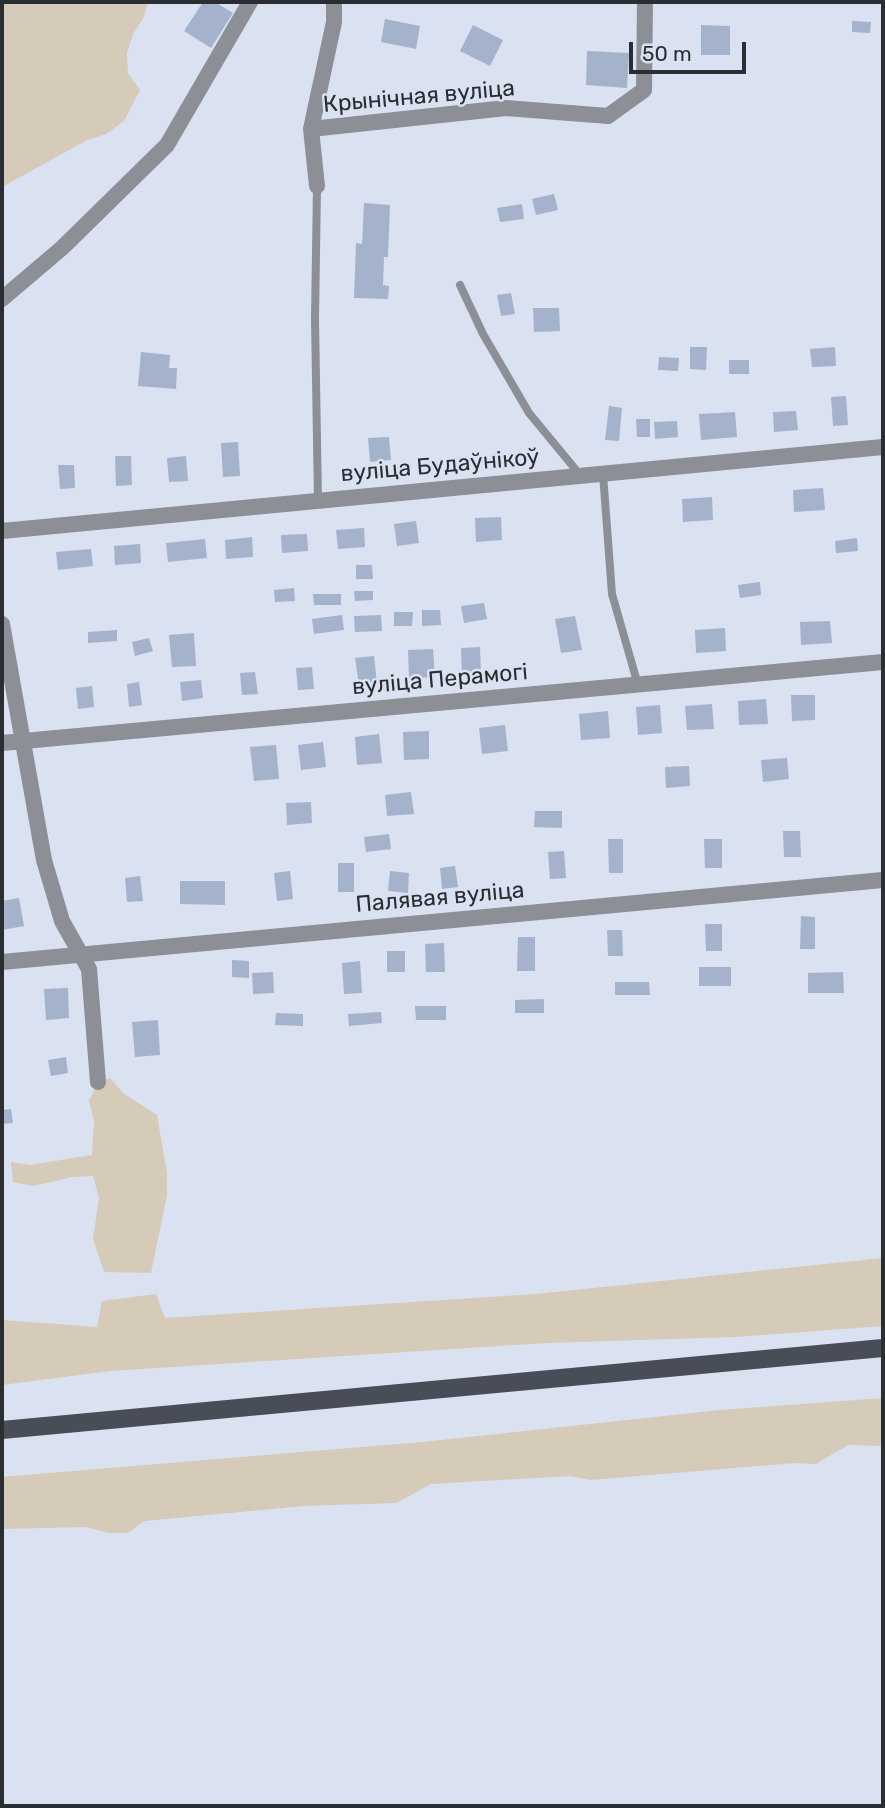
<!DOCTYPE html>
<html>
<head>
<meta charset="utf-8">
<style>
  body { margin:0 }
  #map { position:relative; width:885px; height:1808px; overflow:hidden; background:#dae1f0; font-family:Rubik,sans-serif }
  canvas { display:block }
  .frame { position:absolute; inset:0; border:4px solid #2a2d32; pointer-events:none }
  .scale { position:absolute; left:629px; top:42px; width:117px; height:32px; box-sizing:border-box; border:4px solid #2a2d32; border-top:0; padding-left:9px; font-size:21px; line-height:24px; white-space:nowrap; color:#2a2d32; -webkit-text-stroke:5px #dae1f0; paint-order:stroke }
</style>
</head>
<body>
<div id="map">
<canvas width="885" height="1808"></canvas>
<div class="frame"></div>
<div class="scale">50 m</div>
</div>
<script>
const context = document.querySelector('canvas').getContext('2d');
context.lineJoin = 'round';
function paint(path, color) { context.fillStyle = color; context.fill(path, 'evenodd'); }
const toPath = rows => new Path2D(rows.map(r => 'M' + r).join(''));
function strokePath(path, color, width, dash) { context.strokeStyle = color; context.lineWidth = width; context.lineCap = dash ? 'butt' : 'round'; context.setLineDash(dash || []); context.stroke(path); }
function write(font, color, halo, rows, align = 'center') {
  context.font = font + ' Rubik,sans-serif'; context.lineWidth = 5; context.setLineDash([]); context.textBaseline = 'middle'; context.strokeStyle = halo; context.fillStyle = color; for (const [text, x, y, turn = 0] of rows) {
    context.save(); context.translate(x, y); context.rotate((+turn || 0) * Math.PI / 180); context.textAlign = isNaN(turn) ? turn : align; if (halo) context.strokeText(text, 0, 0); context.fillText(text, 0, 0); context.restore();
  }
}
paint(toPath([
  [2,2,148,2,144,17,133,34,127,53,128,73,140,90,124,121,106,134,87,140,2,187],
  [110,1078,123,1093,157,1115,167,1173,167,1195,151,1273,104,1272,93,1239,99,1198,93,1176,72,1177,33,1186,13,1182,11,1162,30,1165,92,1155,94,1121,89,1101,98,1082],
  [883,1258,883,1326,736,1337,546,1343,110,1371,2,1385,2,1320,97,1327,102,1301,156,1294,165,1318,536,1294],
  [883,1398,883,1446,848,1445,816,1464,795,1463,591,1480,570,1476,431,1484,396,1503,304,1506,144,1521,128,1533,108,1533,86,1527,2,1529,2,1477,423,1442,720,1410]
]), '#d6cab8');
paint(toPath([
  [203,2,215,2,233,13,211,48,184,31],
  [385,19,420,26,416,49,381,42],
  [852,21,871,22,870,33,852,32],
  [473,25,503,40,490,66,460,51],
  [701,25,730,26,730,55,701,55],
  [587,51,629,53,627,88,586,85],
  [554,194,558,210,536,215,532,199],
  [364,203,390,205,388,257,384,257,383,285,389,286,388,299,354,298,356,243,362,244],
  [522,204,524,219,500,222,497,208],
  [511,293,515,314,501,316,497,295],
  [533,308,559,308,560,331,534,332],
  [690,347,707,347,706,370,690,369],
  [835,347,836,366,812,367,810,349],
  [141,352,170,355,169,368,177,368,176,389,138,386],
  [659,357,679,358,678,371,658,370],
  [729,360,749,360,749,374,729,374],
  [846,396,848,425,833,426,831,397],
  [609,406,622,408,619,441,605,440],
  [796,411,798,430,774,432,773,412],
  [735,412,737,437,701,440,699,414],
  [636,419,650,419,650,437,637,437],
  [677,421,678,437,655,439,654,422],
  [389,437,391,460,370,462,368,438],
  [238,442,240,476,223,477,221,443],
  [115,456,131,456,132,485,116,486],
  [186,456,188,481,169,482,167,458],
  [58,465,74,465,75,488,60,489],
  [823,488,825,510,794,512,793,490],
  [712,497,713,520,683,522,682,499],
  [501,517,502,540,476,542,475,518],
  [416,521,419,543,397,546,394,524],
  [364,528,365,547,338,549,336,530],
  [307,534,308,551,282,553,281,535],
  [252,537,253,557,226,559,225,540],
  [857,538,858,551,836,553,835,541],
  [205,539,207,558,168,562,166,543],
  [140,544,141,563,115,565,114,546],
  [91,549,93,566,58,570,56,552],
  [356,565,372,565,373,579,356,579],
  [760,582,761,595,740,598,738,585],
  [294,588,295,601,275,602,274,590],
  [354,591,373,591,373,600,355,601],
  [313,594,341,594,341,605,314,605],
  [484,603,487,619,464,623,461,606],
  [422,610,440,610,441,625,422,626],
  [394,612,413,612,412,626,394,626],
  [342,615,344,630,314,634,312,619],
  [381,615,382,631,355,632,354,616],
  [575,616,582,650,561,653,555,619],
  [830,621,832,643,801,645,800,622],
  [725,628,726,651,696,653,695,630],
  [117,630,117,641,88,643,88,632],
  [194,633,196,666,172,667,169,635],
  [149,638,153,651,135,656,132,642],
  [480,647,481,674,462,675,461,648],
  [433,649,435,677,409,678,408,650],
  [374,656,377,683,359,685,355,658],
  [312,667,314,689,298,690,296,668],
  [255,672,258,694,242,695,240,673],
  [201,680,203,698,182,701,180,682],
  [139,682,142,705,129,707,127,684],
  [92,686,94,707,78,709,76,688],
  [791,695,815,695,815,720,792,721],
  [766,699,768,724,739,725,738,701],
  [712,704,714,729,687,730,685,706],
  [660,705,662,733,638,735,636,707],
  [608,711,610,738,581,740,579,714],
  [505,725,508,751,482,754,479,728],
  [429,731,429,759,404,760,403,732],
  [379,734,382,763,357,765,355,737],
  [323,742,326,767,301,770,298,745],
  [276,745,279,779,254,781,250,747],
  [787,758,789,779,763,782,761,760],
  [689,766,690,786,666,788,665,767],
  [411,792,414,814,387,816,385,795],
  [311,802,312,823,287,825,286,803],
  [535,811,562,811,562,828,534,827],
  [783,831,800,831,801,857,784,857],
  [389,834,391,849,366,852,364,837],
  [608,839,623,839,623,873,609,873],
  [704,839,722,839,722,868,705,868],
  [564,851,566,878,550,879,548,852],
  [338,863,354,863,354,892,338,892],
  [455,866,458,887,442,889,440,868],
  [290,871,293,899,277,901,274,873],
  [390,871,409,873,408,893,388,891],
  [140,876,143,901,127,902,125,878],
  [180,881,225,881,225,905,180,904],
  [19,898,24,926,2,930,2,901],
  [801,916,815,917,815,949,800,949],
  [705,924,722,924,722,951,706,951],
  [607,930,622,930,623,956,608,956],
  [518,937,535,937,535,971,517,971],
  [444,943,445,972,426,972,425,944],
  [387,951,405,951,405,972,387,972],
  [232,960,249,961,249,978,232,977],
  [360,961,362,993,344,994,342,963],
  [699,967,731,967,731,986,699,986],
  [273,972,274,993,253,994,252,973],
  [843,972,844,993,808,993,808,973],
  [615,982,649,982,650,995,615,995],
  [68,988,69,1018,46,1020,44,989],
  [544,999,544,1013,515,1013,515,1000],
  [415,1006,446,1006,446,1020,416,1020],
  [381,1012,382,1023,349,1026,348,1014],
  [276,1013,303,1014,303,1026,275,1025],
  [158,1020,160,1055,135,1057,132,1022],
  [66,1057,68,1073,51,1076,48,1060],
  [11,1109,13,1123,2,1124,2,1110]
]), '#a5b2cc');
strokePath(toPath([
  [317,186,315,319,318,501],
  [460,285,483,334,529,413,581,476],
  [603,474,612,594,638,685]
]), '#8c8f95', 8);
strokePath(toPath([
  [311,129,506,108,608,116,644,90,645,2],
  [317,186,311,129,334,22,334,2],
  [2,299,62,248,167,145,250,2],
  [2,531,883,447],
  [2,624,44,860,62,921,89,969,98,1082],
  [2,743,883,662],
  [2,962,883,880]
]), '#8c8f95', 16);
strokePath(toPath([
  [2,1430,883,1348]
]), '#484d58', 18);
write('23px', '#2a2d32', '#dae1f0', [
  ["Крынічная вуліца",419,97,-5],
  ["вуліца Будаўнікоў",440,466,-5],
  ["вуліца Перамогі",440,680,-5],
  ["Палявая вуліца",440,898,-5]
]);
</script>
</body>
</html>
